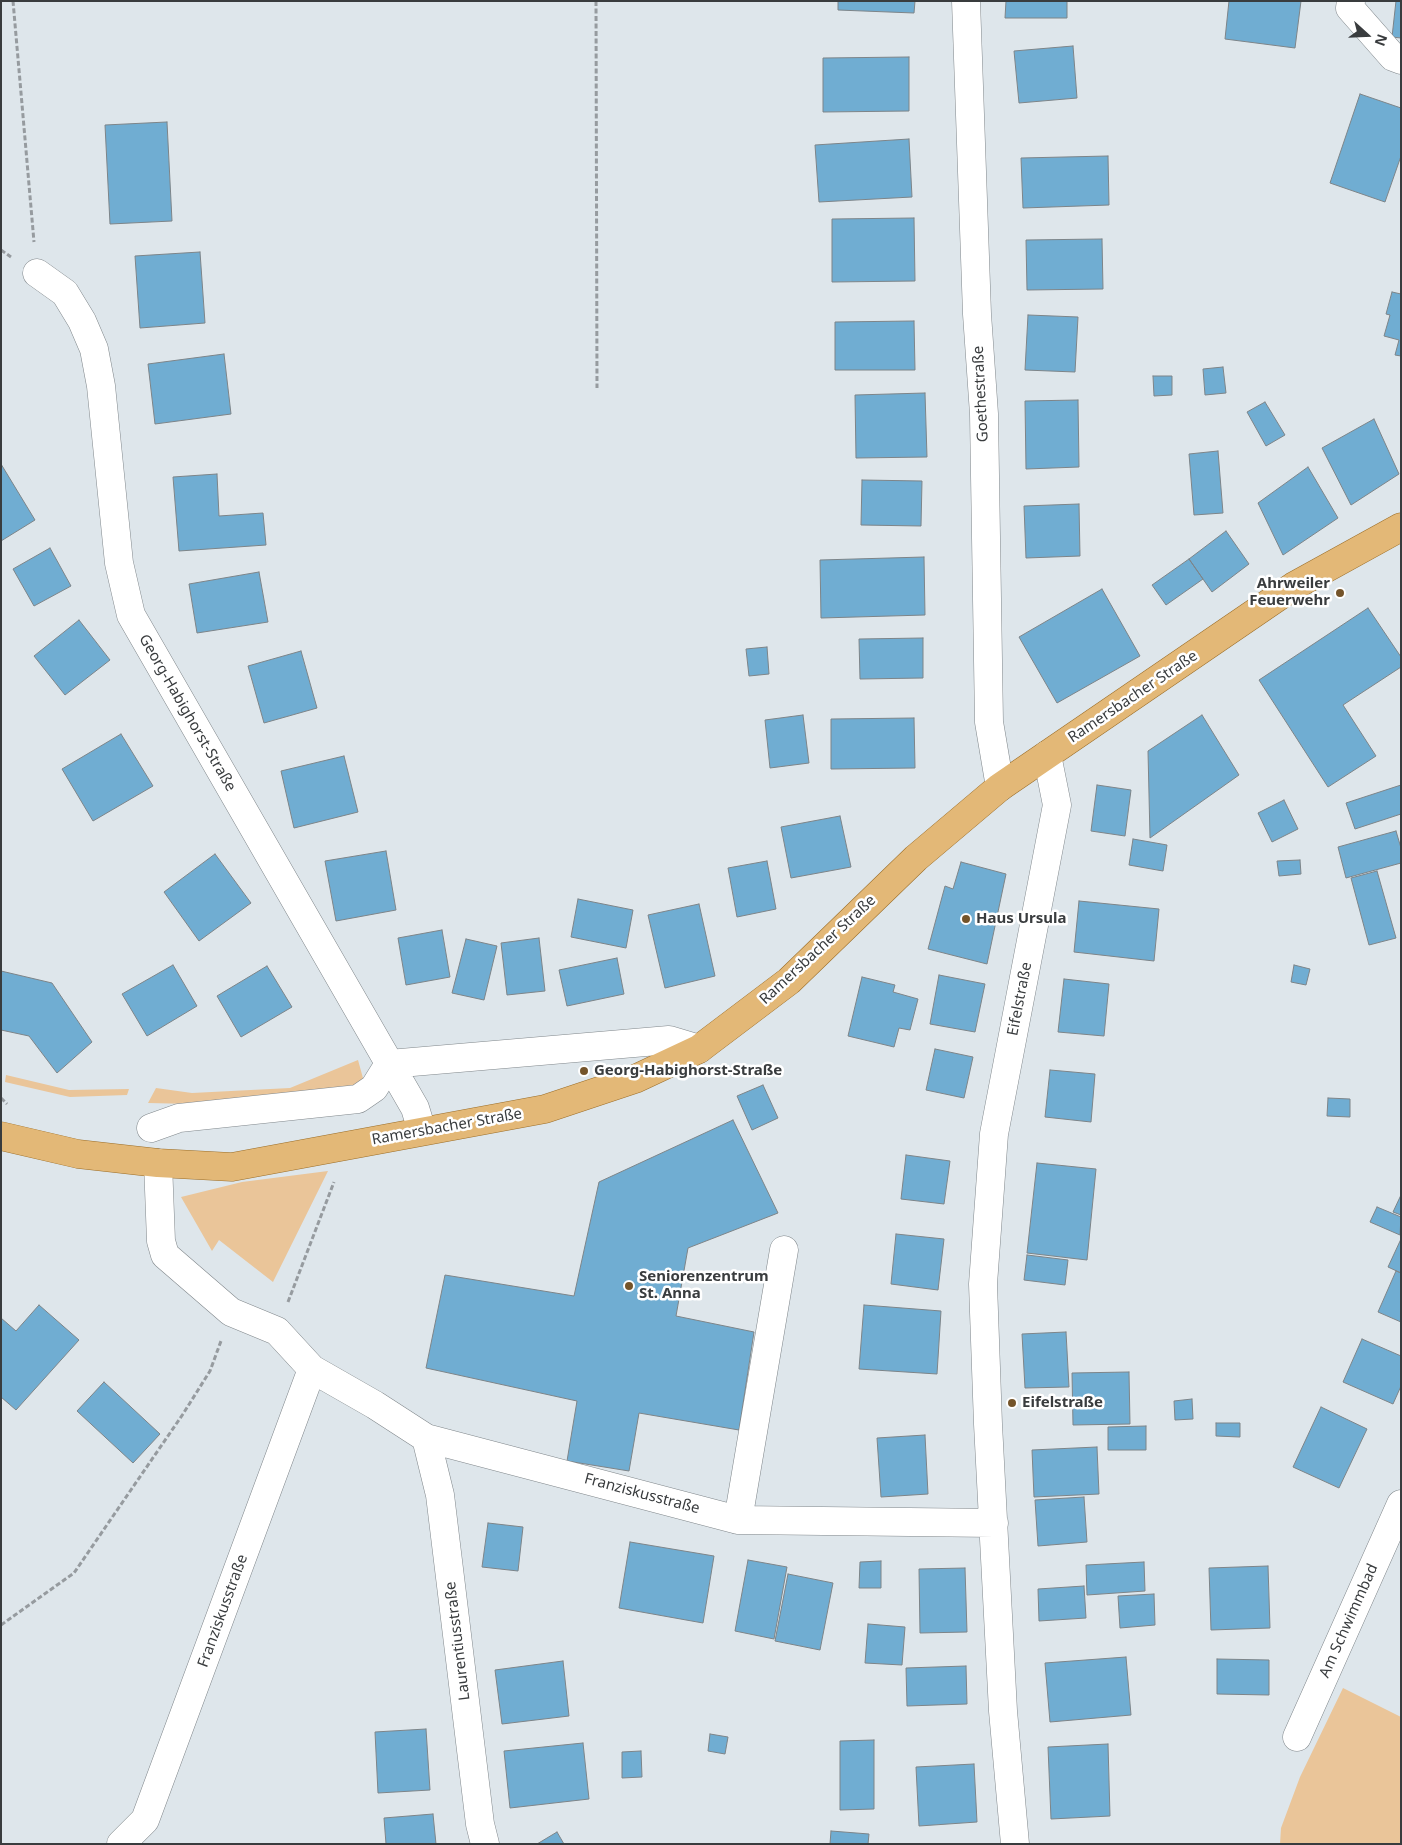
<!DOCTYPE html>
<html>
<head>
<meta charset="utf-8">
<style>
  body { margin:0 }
  #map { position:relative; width:1402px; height:1845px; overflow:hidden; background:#dee6eb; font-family:"Noto Sans",sans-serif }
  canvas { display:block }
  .frame { position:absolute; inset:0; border:2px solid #393c3e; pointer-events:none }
  .north { position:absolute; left:1342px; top:10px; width:50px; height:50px; -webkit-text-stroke:4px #fff; paint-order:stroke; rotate:110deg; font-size:14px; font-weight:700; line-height:20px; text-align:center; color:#393c3e }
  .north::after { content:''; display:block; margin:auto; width:18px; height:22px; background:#393c3e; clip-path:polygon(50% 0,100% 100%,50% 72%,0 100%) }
</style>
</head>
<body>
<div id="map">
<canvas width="1402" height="1845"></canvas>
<div class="frame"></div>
<div class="north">N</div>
</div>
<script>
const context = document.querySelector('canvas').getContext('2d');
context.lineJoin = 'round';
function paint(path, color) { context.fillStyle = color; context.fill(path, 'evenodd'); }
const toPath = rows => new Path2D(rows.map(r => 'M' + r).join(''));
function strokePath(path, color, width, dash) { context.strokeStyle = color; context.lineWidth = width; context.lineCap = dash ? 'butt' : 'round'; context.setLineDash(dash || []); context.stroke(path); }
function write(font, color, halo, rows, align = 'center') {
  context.font = font + ' "Noto Sans",sans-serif'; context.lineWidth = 5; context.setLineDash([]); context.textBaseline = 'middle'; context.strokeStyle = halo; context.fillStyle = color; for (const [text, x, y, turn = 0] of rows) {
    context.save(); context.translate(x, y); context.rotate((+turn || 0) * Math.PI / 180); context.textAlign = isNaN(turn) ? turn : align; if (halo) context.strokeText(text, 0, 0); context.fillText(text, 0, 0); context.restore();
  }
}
paint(toPath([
  [358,1060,366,1089,236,1105,148,1103,156,1088,192,1093,290,1088],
  [6,1075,69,1090,129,1089,127,1095,70,1097,5,1082],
  [328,1171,273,1282,219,1240,212,1251,181,1197,242,1182],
  [1343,1688,1401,1717,1401,1844,1280,1844,1281,1828,1300,1777]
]), '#eac599');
const building = toPath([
  [838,1,915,1,914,13,838,10,838,1],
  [1006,1,1067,1,1067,18,1005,18,1006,1],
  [1229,1,1301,1,1295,48,1225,39,1229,1],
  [1396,1,1401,1,1401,38,1392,37,1396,1],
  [1073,46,1077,98,1019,103,1014,51,1073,46],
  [909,57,909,111,823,112,823,58,909,57],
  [1360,94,1401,108,1401,156,1385,202,1330,183,1360,94],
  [167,122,172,221,110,224,105,125,167,122],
  [909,139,912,197,819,202,815,145,909,139],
  [1108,156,1109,205,1023,208,1021,158,1108,156],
  [914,218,915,281,832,282,832,219,914,218],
  [1102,239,1103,289,1027,290,1026,240,1102,239],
  [200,252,205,323,140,328,135,256,200,252],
  [1392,292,1401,294,1401,356,1395,355,1399,340,1384,336,1390,315,1386,314,1392,292],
  [1028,315,1078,317,1075,372,1025,370,1028,315],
  [914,321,915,370,835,370,835,322,914,321],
  [224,354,231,414,155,424,148,364,224,354],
  [1223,367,1226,393,1205,395,1203,369,1223,367],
  [1153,376,1172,376,1172,395,1154,396,1153,376],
  [925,393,927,457,856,458,855,395,925,393],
  [1078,400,1079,467,1026,469,1025,401,1078,400],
  [1265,402,1285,435,1266,446,1247,412,1265,402],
  [1374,419,1399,474,1351,505,1322,448,1374,419],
  [1218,451,1223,513,1194,515,1189,454,1218,451],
  [1,464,35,520,1,541,1,464],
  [1308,467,1338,518,1283,555,1258,503,1308,467],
  [217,474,219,516,263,513,266,545,179,551,173,477,217,474],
  [862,480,922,481,921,526,861,525,862,480],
  [1079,504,1080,556,1026,558,1024,506,1079,504],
  [1226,531,1249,564,1212,592,1189,559,1226,531],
  [50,548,71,586,34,606,13,569,50,548],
  [924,557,925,615,821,618,820,560,924,557],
  [1189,559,1203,579,1166,605,1152,585,1189,559],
  [259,572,268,622,197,633,189,584,259,572],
  [1102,589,1140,656,1057,703,1019,637,1102,589],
  [1368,608,1401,657,1401,667,1343,705,1376,756,1328,787,1259,680,1368,608],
  [79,620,110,660,65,695,34,656,79,620],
  [923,638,923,678,860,679,859,639,923,638],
  [767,647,769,674,749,676,746,649,767,647],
  [301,651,317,708,264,723,248,666,301,651],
  [803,715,809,763,770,768,765,720,803,715],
  [1202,715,1239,775,1150,838,1148,751,1202,715],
  [914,718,915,768,831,769,831,719,914,718],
  [121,734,153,786,93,821,62,769,121,734],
  [344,756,358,812,294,828,281,771,344,756],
  [1097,785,1131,790,1125,836,1091,831,1097,785],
  [1401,785,1401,814,1355,829,1346,803,1401,785],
  [1284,800,1298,829,1272,842,1258,813,1284,800],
  [840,816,851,867,791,878,781,827,840,816],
  [1396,831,1401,848,1401,863,1346,878,1338,847,1396,831],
  [1133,839,1167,845,1163,871,1129,865,1133,839],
  [386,851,396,910,336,921,325,861,386,851],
  [215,854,251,903,199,941,164,892,215,854],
  [1300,860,1301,874,1279,876,1277,861,1300,860],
  [767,861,776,909,737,917,728,868,767,861],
  [961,862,1006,874,987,964,928,949,945,886,953,889,961,862],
  [1377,871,1396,938,1369,945,1351,878,1377,871],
  [578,899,633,910,626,948,571,937,578,899],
  [1079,901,1159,909,1154,961,1074,952,1079,901],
  [699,904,715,976,665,988,648,915,699,904],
  [442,930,450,977,406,985,398,938,442,930],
  [539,938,545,991,507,995,501,943,539,938],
  [466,939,497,946,484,1000,452,993,466,939],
  [617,958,624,994,567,1006,559,970,617,958],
  [173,965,197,1006,147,1036,122,994,173,965],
  [1294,965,1310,969,1306,985,1291,982,1294,965],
  [267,966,292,1007,241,1037,217,996,267,966],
  [1,971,52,983,92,1042,57,1073,29,1036,1,1030,1,971],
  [939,975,985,984,975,1032,930,1024,939,975],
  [862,977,895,985,893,992,918,999,910,1030,899,1028,894,1047,848,1036,862,977],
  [1064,979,1109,984,1104,1036,1058,1032,1064,979],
  [935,1049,973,1057,964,1098,926,1090,935,1049],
  [1050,1070,1095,1074,1091,1122,1045,1117,1050,1070],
  [763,1085,778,1118,752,1130,737,1096,763,1085],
  [1328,1098,1350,1099,1350,1117,1327,1116,1328,1098],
  [733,1120,778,1213,688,1248,676,1316,754,1332,739,1430,639,1413,629,1471,567,1461,577,1401,426,1368,445,1275,574,1296,599,1182,733,1120],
  [906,1155,950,1161,944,1204,901,1199,906,1155],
  [1037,1163,1096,1169,1087,1260,1027,1253,1037,1163],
  [1401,1195,1401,1215,1393,1212,1401,1195],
  [1377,1207,1401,1217,1400,1235,1370,1222,1377,1207],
  [896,1234,944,1239,938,1290,891,1284,896,1234],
  [1401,1239,1401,1273,1388,1267,1401,1239],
  [1027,1255,1068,1260,1065,1285,1024,1280,1027,1255],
  [1396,1271,1401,1273,1401,1322,1378,1312,1396,1271],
  [39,1305,79,1340,16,1410,1,1397,1,1318,16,1331,39,1305],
  [864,1305,941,1311,937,1374,859,1369,864,1305],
  [1066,1332,1069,1387,1025,1388,1022,1334,1066,1332],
  [1362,1339,1401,1356,1401,1386,1393,1404,1343,1382,1362,1339],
  [1129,1372,1130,1424,1073,1425,1072,1373,1129,1372],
  [104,1382,160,1434,133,1463,77,1411,104,1382],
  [1192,1399,1193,1419,1175,1420,1174,1401,1192,1399],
  [1321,1407,1367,1429,1339,1488,1293,1467,1321,1407],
  [1216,1423,1240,1423,1240,1437,1216,1436,1216,1423],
  [1146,1426,1146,1450,1108,1450,1108,1427,1146,1426],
  [925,1435,928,1494,881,1497,877,1438,925,1435],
  [1097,1447,1099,1494,1034,1497,1032,1450,1097,1447],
  [1084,1497,1087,1542,1038,1546,1035,1500,1084,1497],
  [488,1523,523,1527,518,1571,482,1567,488,1523],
  [630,1542,714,1556,703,1623,619,1608,630,1542],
  [748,1560,787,1567,774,1639,735,1631,748,1560],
  [881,1561,881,1588,859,1588,860,1562,881,1561],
  [1144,1562,1145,1591,1087,1595,1086,1565,1144,1562],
  [1268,1566,1270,1628,1211,1630,1209,1568,1268,1566],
  [965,1568,967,1632,920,1633,919,1569,965,1568],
  [788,1574,833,1583,820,1650,775,1641,788,1574],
  [1084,1586,1086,1618,1039,1621,1038,1589,1084,1586],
  [1154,1594,1155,1625,1120,1628,1118,1596,1154,1594],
  [868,1624,905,1627,902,1665,865,1663,868,1624],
  [1126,1657,1131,1715,1050,1722,1045,1663,1126,1657],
  [1217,1659,1269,1660,1269,1695,1217,1694,1217,1659],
  [563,1661,569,1716,502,1724,495,1670,563,1661],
  [966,1666,967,1704,907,1706,906,1668,966,1666],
  [426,1729,430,1790,378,1793,375,1732,426,1729],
  [710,1734,728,1737,725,1754,708,1751,710,1734],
  [874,1740,874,1809,840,1810,840,1741,874,1740],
  [583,1743,589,1799,510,1808,504,1751,583,1743],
  [1108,1744,1110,1816,1051,1819,1048,1747,1108,1744],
  [641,1751,642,1777,622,1778,622,1752,641,1751],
  [974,1764,977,1822,919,1826,916,1767,974,1764],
  [433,1814,436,1844,386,1844,384,1818,433,1814],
  [831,1831,869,1834,868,1844,830,1844,831,1831],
  [557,1832,564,1844,537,1844,557,1832]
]);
paint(building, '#70add2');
strokePath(building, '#7d8488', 1);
const minor = toPath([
  [966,1,977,314,984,414,989,722,1000,787],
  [1351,1,1350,8,1393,57,1401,60],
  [37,273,65,293,82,321,94,349,101,386,119,563,131,615,415,1108,422,1131],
  [151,1128,179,1118,358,1099,374,1088,389,1064,669,1040,699,1049],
  [158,1163,161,1241,165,1255,231,1312,277,1331,312,1369,375,1405,426,1438,738,1520,994,1523],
  [426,1438,440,1495,480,1824,485,1844],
  [738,1520,784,1250],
  [1297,1737,1401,1504],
  [121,1844,145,1820,312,1369],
  [1015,1844,1003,1711,988,1424,983,1284,994,1134,1057,805,1047,755]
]);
const major = toPath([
  [1,1136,78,1154,158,1163,232,1167,545,1109,635,1079,699,1049,789,981,916,858,1000,787,1294,586,1401,527]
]);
strokePath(minor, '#80878b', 29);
strokePath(major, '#9b6e29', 29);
strokePath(toPath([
  [13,1,34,242],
  [596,1,597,388],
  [1,250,11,257],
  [1,1098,7,1104],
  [288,1302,334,1182],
  [1,1625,74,1573,183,1414,210,1371,221,1341]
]), '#969b9f', 3, [5, 2.5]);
strokePath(minor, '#fff', 28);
strokePath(major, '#e3b877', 28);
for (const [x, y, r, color] of [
  [1340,593,5,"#74542a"],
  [966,919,5,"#74542a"],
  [584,1071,5,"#74542a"],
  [629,1286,5,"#74542a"],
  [1012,1403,5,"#74542a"]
]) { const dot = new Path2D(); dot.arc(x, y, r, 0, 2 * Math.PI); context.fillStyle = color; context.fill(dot); strokePath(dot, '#fff', 2); }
write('15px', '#393c3e', '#fff', [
  ["Goethestraße",981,394,-93],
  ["Ramersbacher Straße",1133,697,-34],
  ["Georg-Habighorst-Straße",187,713,60],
  ["Ramersbacher Straße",818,950,-43],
  ["Eifelstraße",1020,999,-79],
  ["Ramersbacher Straße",447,1127,-10],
  ["Franziskusstraße",642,1494,15],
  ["Franziskusstraße",223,1611,-70],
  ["Am Schwimmbad",1349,1621,-66],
  ["Laurentiusstraße",458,1641,-97]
]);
write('bold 15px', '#393c3e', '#fff', [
  ["Ahrweiler",1330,584,"right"],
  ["Feuerwehr",1330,601,"right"],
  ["Haus Ursula",976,919],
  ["Georg-Habighorst-Straße",594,1071],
  ["Seniorenzentrum",639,1277],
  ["St. Anna",639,1294],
  ["Eifelstraße",1022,1403]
], 'left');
</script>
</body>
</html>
